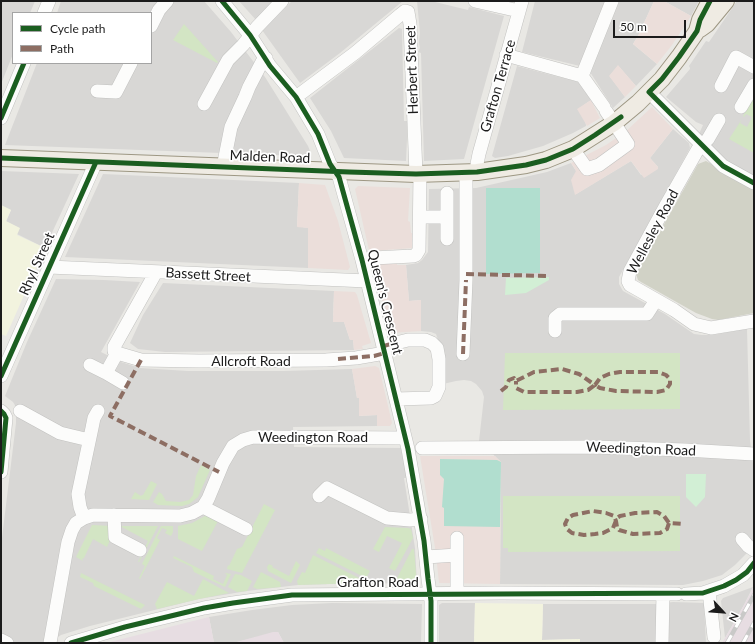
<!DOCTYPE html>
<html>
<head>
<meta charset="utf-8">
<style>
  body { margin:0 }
  #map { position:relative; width:755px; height:644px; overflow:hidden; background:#e9e8e4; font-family:Lato,sans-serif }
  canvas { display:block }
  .frame { position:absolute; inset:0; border:2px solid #1b1b1b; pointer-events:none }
  .legend { position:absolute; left:12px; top:12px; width:140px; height:52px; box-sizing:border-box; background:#fff; border:1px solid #a4a4a4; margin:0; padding:5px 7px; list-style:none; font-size:12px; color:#1b1b1b }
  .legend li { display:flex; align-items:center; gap:8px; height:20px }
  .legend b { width:20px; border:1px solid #a4a4a4 }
  .north { position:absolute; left:703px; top:592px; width:40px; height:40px; -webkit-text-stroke:3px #fff; paint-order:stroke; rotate:116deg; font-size:11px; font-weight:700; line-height:16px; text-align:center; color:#1b1b1b }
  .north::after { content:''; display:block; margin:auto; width:14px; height:18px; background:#1b1b1b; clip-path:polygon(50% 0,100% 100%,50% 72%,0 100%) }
  .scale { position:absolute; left:613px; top:20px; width:73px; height:18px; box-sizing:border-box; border:2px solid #1b1b1b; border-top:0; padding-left:5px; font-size:12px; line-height:14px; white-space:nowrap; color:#1b1b1b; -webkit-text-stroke:3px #fff; paint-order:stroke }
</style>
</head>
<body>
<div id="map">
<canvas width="755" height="644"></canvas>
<div class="frame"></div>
<ul class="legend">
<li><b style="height:5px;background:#1b5e20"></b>Cycle path</li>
<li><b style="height:5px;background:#8d6e63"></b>Path</li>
</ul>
<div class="north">N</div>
<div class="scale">50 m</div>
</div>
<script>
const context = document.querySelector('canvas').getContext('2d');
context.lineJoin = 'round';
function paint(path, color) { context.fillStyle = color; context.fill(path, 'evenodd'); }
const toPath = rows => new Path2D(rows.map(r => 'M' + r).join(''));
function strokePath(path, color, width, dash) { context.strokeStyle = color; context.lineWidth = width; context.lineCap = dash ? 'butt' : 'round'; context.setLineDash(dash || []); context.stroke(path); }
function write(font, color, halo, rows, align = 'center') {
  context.font = font + ' Lato,sans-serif'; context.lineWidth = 3.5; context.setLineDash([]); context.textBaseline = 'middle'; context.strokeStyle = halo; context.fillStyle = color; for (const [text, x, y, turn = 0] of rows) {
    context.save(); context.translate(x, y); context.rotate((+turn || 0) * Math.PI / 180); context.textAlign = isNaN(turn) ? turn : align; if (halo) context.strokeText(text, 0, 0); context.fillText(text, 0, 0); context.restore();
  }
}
paint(toPath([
  [1,1,35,1,30,13,13,13,13,54,1,84],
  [61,1,204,1,231,32,265,77,308,146,310,151,309,154,307,156,303,156,5,145,37,63,151,63,151,13,57,13],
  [239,1,274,1,256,20],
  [292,1,403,1,340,53,300,83,262,30],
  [417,1,431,1,468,10,469,7,504,16,464,159,424,161,421,53,418,52,420,48,419,43,420,33],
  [535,1,606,1,580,66,522,52],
  [619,1,654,1,639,34,633,44,657,64,636,86,618,66,610,76,625,97,613,108,590,72],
  [664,1,699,1,691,16],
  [737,1,754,1,754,179,734,168,699,134,703,125,696,122,666,97,690,69,690,68,689,66,706,41,709,42],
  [399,28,402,29,404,121,407,121,407,139,406,161,344,158,331,131,310,98],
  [517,66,578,82,591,100,584,105,586,126,573,133,543,146,508,156,495,158,492,156],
  [673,129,689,143,690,148,619,277,619,284,623,291,665,314,694,334,702,335,713,335,747,329,750,441,754,471,754,546,735,565,722,575,703,581,683,585,500,584,501,462,479,441,484,397,482,391,476,384,471,381,464,380,456,381,443,384,440,345,436,334,431,332,421,331,421,300,409,301,406,265,418,263,422,260,428,252,429,189,476,188,547,172,571,163,576,171,576,194,631,161,641,175,658,167,650,158],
  [1,171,79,174,45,248,17,234,6,222,11,210,1,205],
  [103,174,299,183,297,226,308,228,308,268,65,257],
  [56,279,104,280,140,282,101,352,121,362,140,368,188,371,283,371,352,369,357,398,359,398,359,416,377,415,377,426,293,427,294,447,401,448,407,478,404,478,415,548,417,584,363,583,298,585,247,591,199,599,90,626,61,635,49,643,1,643,1,546,16,423,16,407,13,402,5,396,27,342],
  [163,283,334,291,333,322,344,322,350,340,353,339,354,350,165,352,138,349,130,343,143,315],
  [753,587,744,605,725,638,721,601,723,598],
  [673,602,704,603,706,643,580,643,580,639,542,640,543,604,656,604],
  [332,603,422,604,421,643,284,643,278,632,233,643,214,643,209,617,252,610,292,605],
  [442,603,475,603,474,643,439,643,439,605]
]), '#d8d7d5');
paint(toPath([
  [654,1,664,1,691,16,672,45,657,64,633,44,639,34],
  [618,65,636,86,625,97,609,76],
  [591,100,600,118,587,126,577,109],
  [652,107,673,129,650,158,658,167,658,169,644,178,631,161,575,195,571,180,576,171,571,163,606,145,625,132],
  [299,183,325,185,338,221,350,267,348,270,308,268,308,228,297,227],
  [358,186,410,188,408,221,410,222,411,233,412,233,413,248,371,251,369,250,355,189],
  [376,263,397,263,397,265,406,265,409,301,421,300,421,331,390,333,378,284,376,285,372,269],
  [334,291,355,292,357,295,371,343,362,346,363,349,354,350,353,340,350,340,344,322,333,322],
  [375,366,379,368,385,393,392,423,390,426,377,426,377,415,359,416,359,398,357,398,352,369],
  [420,456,495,456,501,462,500,584,439,583,436,554]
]), '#ebdeda');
paint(toPath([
  [754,586,754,643,722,643,744,605],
  [209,617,214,643,106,643],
  [273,632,278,632,284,643,233,643]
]), '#e7dde2');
paint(toPath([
  [1,205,11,210,6,221,20,228,17,235,45,248,6,336,1,334],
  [475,603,543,604,542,640,580,639,580,643,474,643]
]), '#f2f3de');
paint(toPath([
  [706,161,754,188,754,313,718,320,712,319,696,313,641,282,638,280,636,274,698,164]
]), '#d1d2c6');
paint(toPath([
  [184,24,218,62,217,63,173,40],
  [754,96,754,153,729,139,742,119,740,123,747,127,752,117,746,114,744,117,743,116],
  [505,353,680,353,680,409,503,410],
  [201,465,210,470,198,497,193,501,189,504,182,506,158,505,153,502,159,492,162,494,166,501,180,502,189,500,193,495,196,476],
  [151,481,157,484,149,500,131,499,135,492,141,496,142,495,143,495],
  [503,496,680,496,680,551,508,552,508,548,503,548],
  [264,504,275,510,242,573,227,569,228,565,229,566,237,549,242,547],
  [207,515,218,521,202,551,178,539,178,526,192,523],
  [92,525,111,526,112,536,107,547,93,539,84,558,82,559,83,561,76,557],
  [120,526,158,526,139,562,138,562,148,541],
  [161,526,173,526,173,532,171,536,165,533,167,530,162,528,157,538,160,540,140,579,139,578,145,566,142,564],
  [385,527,408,528,411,529,413,538,395,571,389,568,402,543,387,536,379,552,373,549],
  [319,548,325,551,326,548,370,571,366,578,316,553],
  [412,549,414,549,417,584,394,584],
  [313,555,365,581,363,583,298,585,297,581,302,572,305,573],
  [174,556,214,576,213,579,223,584,227,575,225,573,231,574,225,587,194,572,192,567,173,558],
  [296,561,300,565,291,583,268,571,267,567,269,564,273,566,272,567,289,576],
  [261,572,280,582,281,587,257,589,253,587],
  [81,573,145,605,141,609,94,586,93,583,80,577],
  [235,574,241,575,252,581,247,591,237,592,228,587],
  [203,579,229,593,199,599,157,609,155,604,167,582,194,596]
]), '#d3e5c4');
paint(toPath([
  [549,277,549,280,526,293,505,295,506,278],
  [686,474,706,474,705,497,696,507,686,497]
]), '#d2efd5');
paint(toPath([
  [486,188,540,188,540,273,486,274],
  [440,459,497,460,501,462,500,527,444,526,444,508,442,507,444,479,440,475]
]), '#b1decf');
const minor = toPath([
  [222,1,250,35,270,66,296,97,318,134,330,164,339,177,362,260,408,449,424,541,428,579,431,601,431,643],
  [475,1,519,11],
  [44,13,49,1],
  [151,26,159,10,167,1],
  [506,55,582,76,604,107],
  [582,76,612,1],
  [721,86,736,57,754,67],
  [97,91,116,92,131,63],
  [649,92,723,166,754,183],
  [296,97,355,53,400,15,405,11,408,12,410,24,416,174],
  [204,104,228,60,243,45,257,27,282,1],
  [741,107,754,85],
  [1,118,24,63],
  [719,120,708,139,698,149,665,207,630,271,628,281,630,285,674,310,694,324,711,328,754,321],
  [573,149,587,169,599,165,628,144,606,111],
  [223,167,231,127,245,97,249,87,262,62,266,58],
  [477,172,477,164,479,154,522,1],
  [420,217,447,217],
  [447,239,447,193],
  [362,260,373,258,413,256,416,255,419,250,420,174],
  [49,267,367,281],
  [555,331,555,318,560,314,647,314,656,300],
  [384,346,408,340,425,340,432,343,437,348,439,359,439,387,435,396,431,398,396,399],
  [117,353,141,360,199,361,326,360,356,358,385,353],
  [117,353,114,351,114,347,156,272],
  [117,353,106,373,123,383],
  [463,354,466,280,466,172],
  [90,365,106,373],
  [1,376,96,162],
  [1,411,4,414,6,418,1,472],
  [20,411,60,433,89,440],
  [422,448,594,447,685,450,754,454],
  [319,496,327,488,387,518,410,520,421,519],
  [203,507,246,529],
  [114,515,115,537,140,550],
  [84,518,80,507,78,494,92,428,94,418,98,411],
  [457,538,457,593],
  [742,539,748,546,754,550],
  [426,557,457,555],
  [709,591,714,637],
  [686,594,703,593,724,586,743,575,754,563],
  [1,640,7,643],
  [50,643,68,542,72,530,76,523,84,518,93,515,180,516,192,513,203,507,208,499,223,463,233,446,243,440,253,437,405,438],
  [71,643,125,627,204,608,233,603,292,595,501,593,677,594],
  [662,643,663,594]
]);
const major = toPath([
  [700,29,707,24,726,1],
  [1,158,416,174,477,172,526,165,546,160,573,149,614,123,638,103,662,79,679,57,697,31,700,20,710,1]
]);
strokePath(minor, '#c2c2c0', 14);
strokePath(major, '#9d9783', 18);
strokePath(minor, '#fcfcfb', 13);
strokePath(major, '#efebe3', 16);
const rail = toPath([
  [727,643,754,595],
  [743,643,754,623]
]);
strokePath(rail, '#c9c9c8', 4.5);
strokePath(rail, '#fff', 3, [9]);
strokePath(toPath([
  [466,274,548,276],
  [384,346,397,342],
  [463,354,466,280],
  [338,359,374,356,385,353],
  [141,360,110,416,219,472],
  [501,391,506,387,509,380,514,378,516,381,534,372,562,369,579,374,595,385,600,378,609,374,620,372,658,372,666,375,670,379,670,384,666,390,657,392,616,391,600,388,595,385,588,390,577,392,524,392,516,388,516,381],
  [669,523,667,529,660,533,633,534,619,530,617,527,616,521,614,516,606,513,593,511,573,515,568,518,565,524,567,529,572,533,584,535,595,534,603,533,613,528,615,523,616,521,617,518,620,516,635,513,657,512,664,516,669,523,683,524]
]), '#8d6e63', 4, [8, 4]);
strokePath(toPath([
  [222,1,250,35,270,66,296,97,318,134,330,164,339,177,362,260,408,449,424,541,428,579,431,601,431,643],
  [710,1,700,20,697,31,679,57,662,79,649,92,723,166,754,183],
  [1,118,24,63],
  [1,158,349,172,416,174,477,172,526,165,546,160,573,149,595,135,621,117],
  [1,376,96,162],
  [1,411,4,414,6,418,1,472],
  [71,643,125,627,204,608,233,603,292,595,703,593,724,586,736,580,747,572,754,563]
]), '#1b5e20', 5);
write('14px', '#1b1b1b', '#fff', [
  ["Herbert Street",412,70,-92],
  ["Grafton Terrace",498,86,-74],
  ["Malden Road",270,157,2],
  ["Wellesley Road",653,232,-62],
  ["Rhyl Street",37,264,-66],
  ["Bassett Street",208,275,3],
  ["Queen's Crescent",385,302,76],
  ["Allcroft Road",251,361],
  ["Weedington Road",313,437],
  ["Weedington Road",641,449,2],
  ["Grafton Road",378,582]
]);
</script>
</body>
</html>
